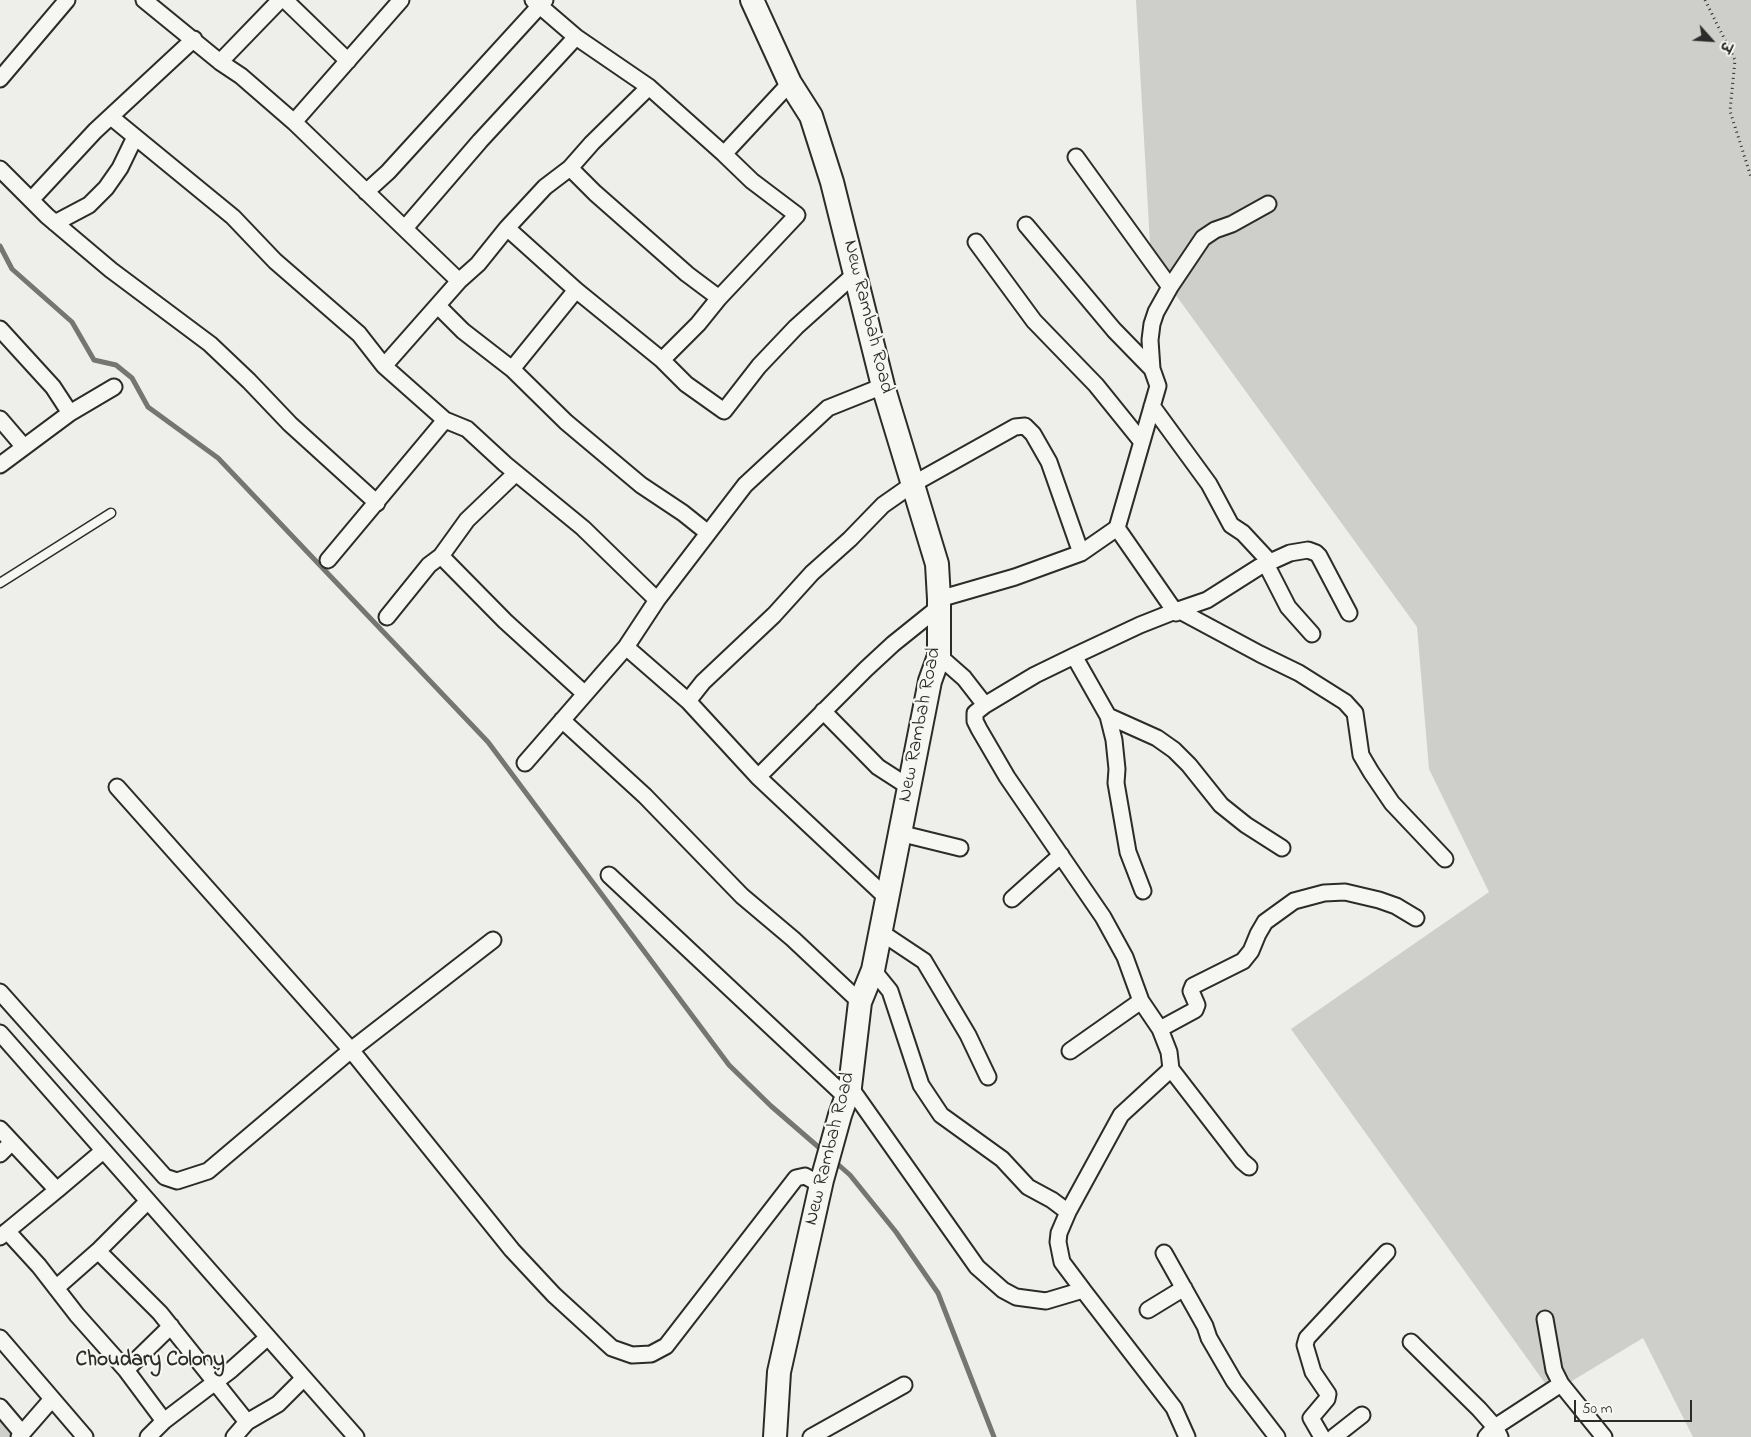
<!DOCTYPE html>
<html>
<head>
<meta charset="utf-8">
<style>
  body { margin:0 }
  #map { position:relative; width:1751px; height:1437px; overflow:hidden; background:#eeeeea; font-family:"Indie Flower","Playpen Sans Deva",sans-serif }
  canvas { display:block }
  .north { position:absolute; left:1686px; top:15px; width:50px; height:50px; -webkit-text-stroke:4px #f6f6f2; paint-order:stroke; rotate:116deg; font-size:14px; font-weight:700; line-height:20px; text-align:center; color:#2b2b2b }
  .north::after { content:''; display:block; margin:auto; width:18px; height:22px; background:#2b2b2b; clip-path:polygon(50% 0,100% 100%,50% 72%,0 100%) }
  .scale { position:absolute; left:1574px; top:1400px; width:118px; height:22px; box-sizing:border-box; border:2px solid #2b2b2b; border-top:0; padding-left:6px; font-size:15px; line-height:18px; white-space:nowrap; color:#2b2b2b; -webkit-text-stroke:4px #f6f6f2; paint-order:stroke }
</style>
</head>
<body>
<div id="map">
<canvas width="1751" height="1437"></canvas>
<div class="north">उ</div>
<div class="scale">50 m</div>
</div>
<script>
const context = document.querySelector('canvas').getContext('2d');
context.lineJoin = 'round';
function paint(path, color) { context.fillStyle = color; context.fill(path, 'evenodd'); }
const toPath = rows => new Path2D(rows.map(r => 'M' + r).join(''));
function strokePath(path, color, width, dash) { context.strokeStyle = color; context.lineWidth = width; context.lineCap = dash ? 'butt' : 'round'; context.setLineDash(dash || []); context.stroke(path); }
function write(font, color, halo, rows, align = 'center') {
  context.font = font + ' "Indie Flower",sans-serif'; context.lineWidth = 4.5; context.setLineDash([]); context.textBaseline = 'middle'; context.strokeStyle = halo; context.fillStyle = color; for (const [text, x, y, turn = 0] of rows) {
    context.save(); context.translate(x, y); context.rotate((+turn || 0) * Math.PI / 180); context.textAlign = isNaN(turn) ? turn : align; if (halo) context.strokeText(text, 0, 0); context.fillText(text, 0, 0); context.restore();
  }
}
paint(toPath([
  [1136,0,1751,0,1751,1437,1693,1437,1643,1338,1552,1393,1291,1029,1489,892,1429,769,1417,627,1151,261],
  [0,1417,14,1434,11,1437,0,1437]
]), '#cececa');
strokePath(toPath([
  [0,246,12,269,72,322,94,360,116,365,132,378,148,407,218,458,488,742,729,1065,771,1106,823,1151],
  [833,1160,850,1175,896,1232,938,1293,994,1437]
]), '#757573', 5);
const lane = toPath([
  [0,583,111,513]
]);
const street = toPath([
  [144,0,220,62],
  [280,0,220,62,241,76,294,122,401,0],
  [285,0,348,61],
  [533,0,576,37],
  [0,79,67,0],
  [111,117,233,217,275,261,359,334,384,366],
  [294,122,459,281,384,366,445,420,467,429,505,464,583,528,657,600],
  [724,154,790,83],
  [1076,157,1170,287],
  [570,168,595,193,687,274,719,298],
  [0,169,47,216,111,270,210,344,249,381,290,424,377,503],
  [366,192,388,172,545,0],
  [31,200,95,131,194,39],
  [55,223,89,205,106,188,120,168,135,137],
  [1026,225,1114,330,1152,369],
  [405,228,480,141,576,37,649,87,724,154,752,181,797,215,719,298,698,324,662,360],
  [507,228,576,290,662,360,686,384,724,411,759,366,796,327,856,273],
  [976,242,1034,321,1096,385,1142,442],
  [459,281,478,264,507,228,545,187,570,168,592,143,649,87],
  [438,306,463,331,512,369,566,422,641,485,683,513,708,533],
  [0,329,53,387,70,413],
  [512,369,576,290],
  [883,386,828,408,745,485,657,600,626,647,688,701,758,777,886,897],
  [1152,406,1209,484,1231,525,1243,533,1270,562],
  [0,419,24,447],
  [0,465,70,413,114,387],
  [1117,528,1176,613],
  [441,556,505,621,585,694],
  [328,560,445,420],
  [1266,564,1288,607,1312,634],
  [939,599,1015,577,1081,553,1117,528,1158,386,1152,369,1150,340,1152,324,1156,312,1170,287,1203,238,1215,230,1232,224,1268,204],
  [1178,610,1207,600,1259,567,1290,553,1308,550,1316,553,1319,556,1349,613],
  [387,617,429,565,441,556,467,520,516,473],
  [939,656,964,678,985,705,1035,675,1074,656,1140,625,1178,610,1260,654,1299,673,1345,702,1355,713,1361,755,1371,772,1392,803,1445,859],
  [1074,656,1108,716,1114,740,1117,769,1116,783,1128,852,1143,891],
  [688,701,703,682,774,615,812,573,850,539,883,505,913,484,1015,427,1025,426,1033,434,1049,462,1081,553],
  [985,705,975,713,975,721,979,729,1007,777,1103,917,1125,957,1141,1001,1160,1029,1169,1052,1171,1069,1121,1115,1068,1212,1059,1233,1058,1242,1062,1262,1083,1290],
  [823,711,878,767,909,787],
  [1108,716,1157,738,1174,750,1189,765,1221,805,1246,825,1282,848],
  [562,720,645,796,742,896,793,939,860,1002],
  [525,763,626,647],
  [758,777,866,669,893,644,939,607],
  [117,787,351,1050,493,940],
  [899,833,960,848],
  [609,875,846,1097],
  [1012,899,1061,855],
  [879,931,924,961,968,1035,988,1077],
  [873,970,890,991,921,1085,941,1115,1002,1159,1028,1187,1052,1200,1068,1212],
  [0,992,165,1177,177,1181,208,1171,351,1050,512,1250,554,1295,612,1348,632,1355,651,1354,666,1346,796,1178,805,1176,821,1185],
  [1160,1029,1195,1010,1197,1005,1191,991,1193,986,1243,961,1251,951,1258,934,1265,922,1294,901,1324,893,1345,892,1379,900,1396,906,1416,918],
  [0,1033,356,1437],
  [1070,1051,1141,1001],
  [1171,1069,1242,1161,1249,1167],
  [850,1087,977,1267,1003,1290,1016,1297,1046,1301,1083,1290,1174,1408,1187,1437],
  [0,1129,57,1190,0,1237],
  [0,1154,12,1142],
  [57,1190,103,1151],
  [7,1231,39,1266,77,1315,126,1370,164,1421,148,1437],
  [98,1251,160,1313,247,1422],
  [1164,1253,1205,1326,1209,1338,1234,1381,1277,1437],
  [56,1288,98,1251,148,1201],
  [1148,1310,1184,1288],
  [1545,1319,1554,1370,1561,1384,1604,1437],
  [0,1338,85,1437],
  [1411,1342,1479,1409,1495,1427,1500,1437],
  [126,1370,171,1326],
  [0,1407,22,1433],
  [164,1421,231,1370,268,1337],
  [19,1437,52,1399],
  [234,1437,247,1422,278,1404,304,1378],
  [811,1437,904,1385],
  [1322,1437,1311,1418,1327,1399,1328,1394,1313,1372,1305,1345,1307,1338,1387,1252],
  [1334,1437,1362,1415],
  [1486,1437,1495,1427,1561,1384]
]);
const secondary = toPath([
  [752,0,790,83,811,116,832,182,883,386,937,564,939,599,939,656,930,681,873,970,860,1002,850,1087,840,1115,822,1180,779,1372,775,1437]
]);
strokePath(lane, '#2b2b2b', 11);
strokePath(street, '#2b2b2b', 19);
strokePath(secondary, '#2b2b2b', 26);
strokePath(toPath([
  [1705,0,1735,60,1730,111,1751,177]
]), '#2b2b2b', 3, [1, 4]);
strokePath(lane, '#f6f6f2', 8);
strokePath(street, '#f6f6f2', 15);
strokePath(secondary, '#f6f6f2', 22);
write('20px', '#2b2b2b', '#f6f6f2', [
  ["New Rambah Road",867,317,76],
  ["New Rambah Road",921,725,-79],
  ["New Rambah Road",831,1149,-76]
]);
write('bold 21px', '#2b2b2b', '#f6f6f2', [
  ["Choudary Colony",150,1362]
]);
</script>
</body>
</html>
